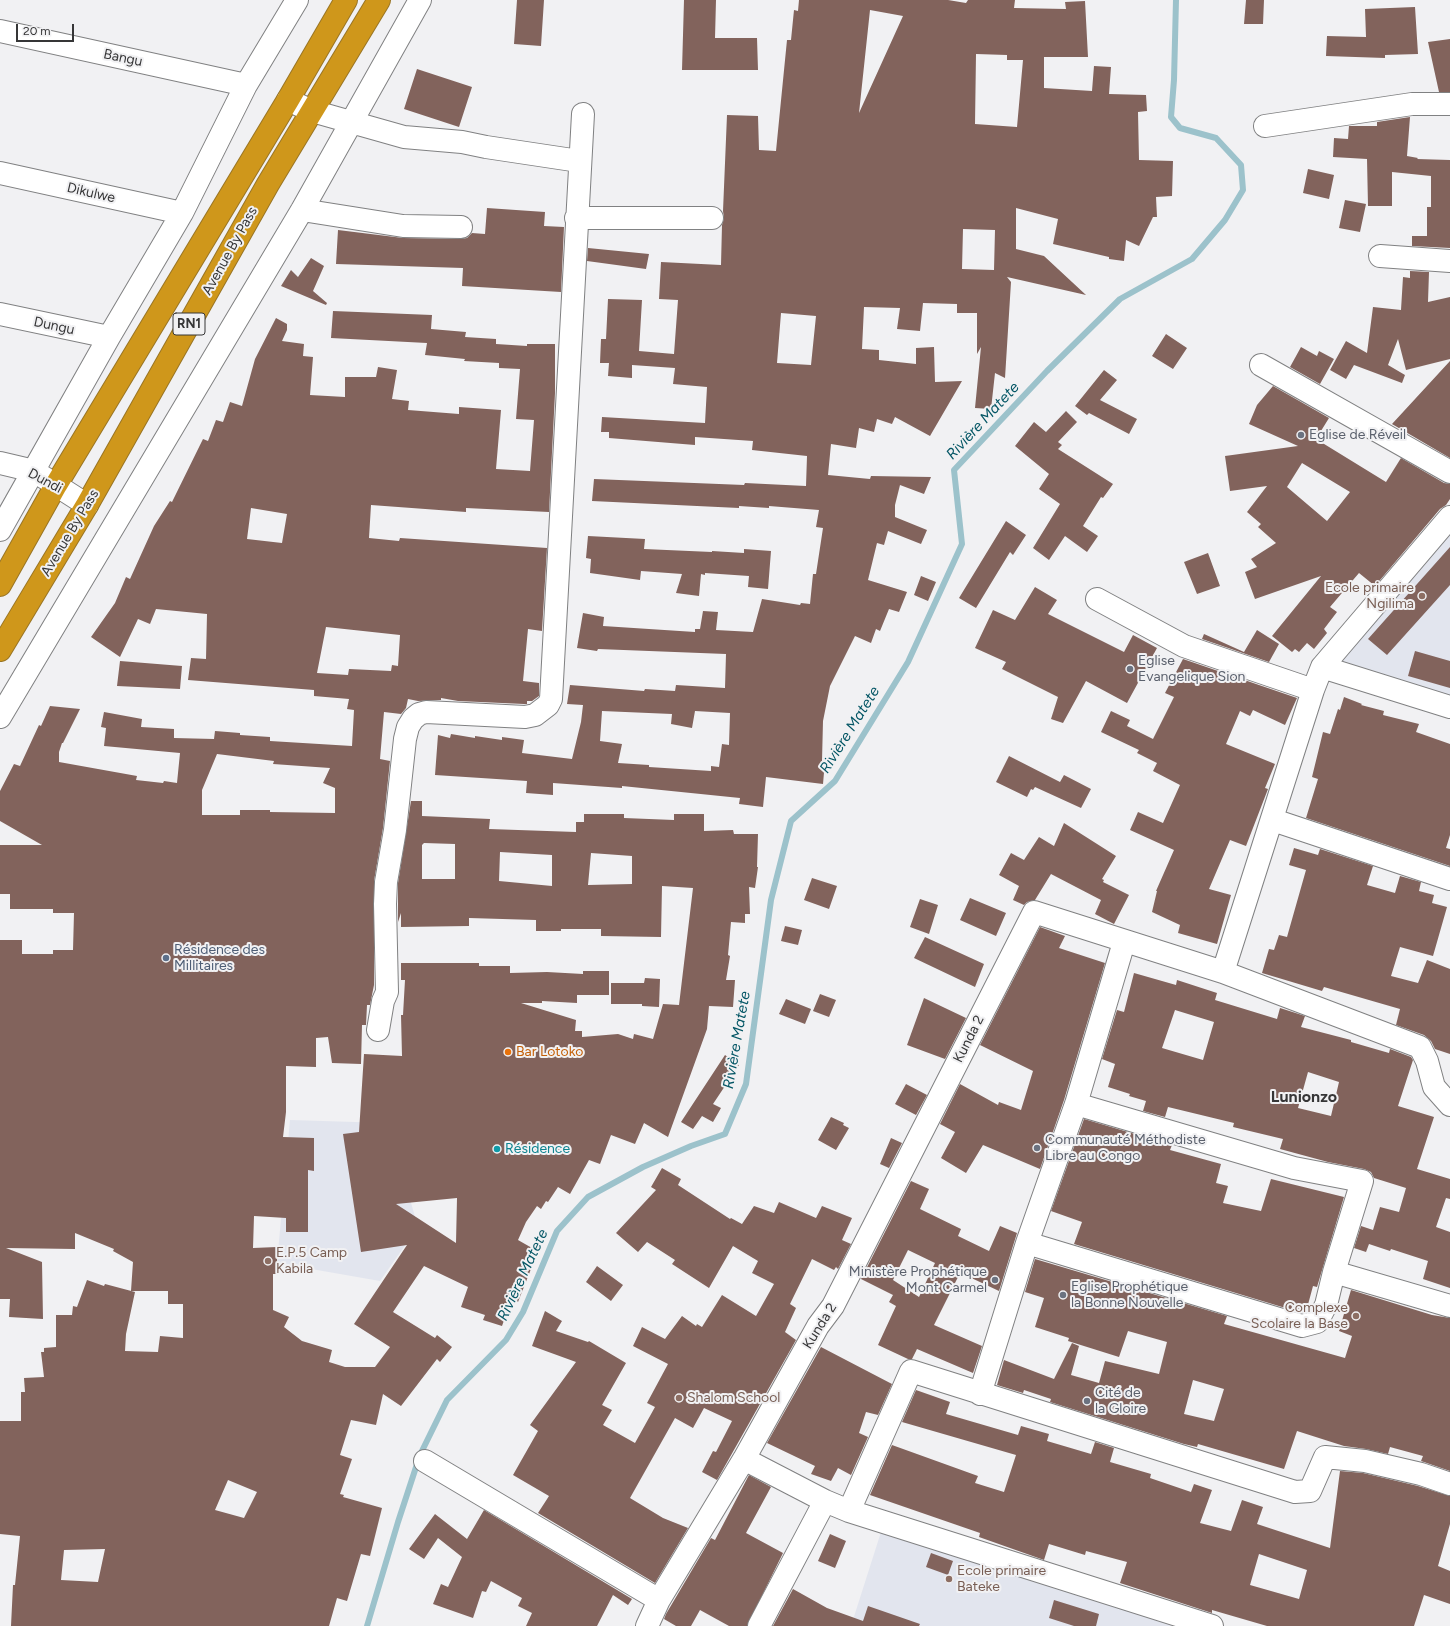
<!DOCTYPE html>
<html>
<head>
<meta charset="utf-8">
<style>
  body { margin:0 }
  #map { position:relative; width:1450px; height:1626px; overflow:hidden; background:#f1f1f3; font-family:Figtree,sans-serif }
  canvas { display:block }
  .scale { position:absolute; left:16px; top:24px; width:58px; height:18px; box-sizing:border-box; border:2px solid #363637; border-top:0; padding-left:5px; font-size:12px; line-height:14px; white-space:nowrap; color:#363637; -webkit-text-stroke:3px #f1f1f3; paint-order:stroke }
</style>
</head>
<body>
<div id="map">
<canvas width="1450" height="1626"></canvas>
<div class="scale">20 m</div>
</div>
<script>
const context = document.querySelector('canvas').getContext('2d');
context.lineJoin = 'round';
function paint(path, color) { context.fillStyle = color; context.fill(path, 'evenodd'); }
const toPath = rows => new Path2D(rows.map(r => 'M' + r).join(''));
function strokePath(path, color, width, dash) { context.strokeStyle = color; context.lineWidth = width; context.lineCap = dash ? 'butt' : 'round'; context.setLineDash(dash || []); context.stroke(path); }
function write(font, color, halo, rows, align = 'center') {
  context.font = font + ' Figtree,sans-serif'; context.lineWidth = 4; context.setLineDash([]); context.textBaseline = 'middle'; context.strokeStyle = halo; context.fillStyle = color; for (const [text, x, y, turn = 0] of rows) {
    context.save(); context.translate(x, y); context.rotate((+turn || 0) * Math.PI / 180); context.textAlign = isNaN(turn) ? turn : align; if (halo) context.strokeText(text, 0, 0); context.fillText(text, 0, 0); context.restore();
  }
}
paint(toPath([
  [1450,530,1450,697,1338,661],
  [290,1120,388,1123,418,1227,380,1281,277,1263],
  [881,1532,1183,1626,851,1626]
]), '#e2e5ee');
strokePath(toPath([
  [367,1626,398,1522,420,1455,447,1400,506,1340,523,1312,557,1231,588,1197,643,1167,691,1146,725,1134,746,1084,771,900,791,821,835,781,908,662,962,544,954,470,1047,371,1120,299,1192,259,1225,220,1243,190,1241,165,1216,138,1180,128,1171,117,1174,80,1176,0]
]), '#9cc2cb', 6);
paint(toPath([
  [517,0,544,0,541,46,514,44],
  [684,0,716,0,715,38,757,38,758,70,682,70],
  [799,0,948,0,966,3,968,0,1015,0,1014,8,1066,9,1065,2,1085,1,1088,57,1044,57,1044,88,1092,91,1094,66,1111,67,1109,94,1146,95,1147,111,1138,112,1139,160,1173,161,1172,196,1156,197,1157,217,1153,217,1139,246,1126,240,1124,261,1109,259,1109,257,1053,244,1058,219,1016,208,1016,249,1044,256,1086,295,1007,277,1011,282,1005,378,995,373,991,409,975,408,981,347,977,354,977,313,957,313,957,304,923,303,920,331,897,329,900,308,864,307,862,349,879,350,879,360,916,364,916,348,934,347,935,382,962,381,930,436,895,417,892,424,877,419,874,432,859,428,856,448,831,444,828,475,870,479,871,476,931,477,924,494,900,485,895,505,895,517,927,530,921,544,888,531,884,545,877,543,868,580,907,592,899,612,889,609,880,631,876,629,871,643,855,636,830,686,823,721,822,761,825,761,823,784,766,777,763,807,739,804,740,798,622,786,622,788,553,783,553,795,526,793,527,781,435,775,438,735,450,738,451,734,475,738,475,736,502,740,502,737,524,740,522,753,572,759,581,722,583,705,567,704,570,685,644,691,645,689,675,691,676,685,725,688,726,654,598,649,597,651,577,648,583,613,604,617,603,626,695,632,695,629,700,629,703,611,718,612,716,630,753,632,762,599,800,605,801,603,810,604,813,574,816,574,823,528,816,527,819,510,769,506,769,508,739,506,739,508,592,501,594,479,744,485,745,483,806,486,807,456,752,450,753,441,695,437,695,445,609,438,609,432,601,432,602,417,705,423,707,387,673,384,675,368,632,365,632,378,608,376,609,363,600,363,601,339,606,339,608,299,642,300,639,351,674,354,678,300,659,299,661,262,721,265,722,225,724,218,723,211,727,115,758,116,759,150,776,151,787,40,791,40,794,10,798,11],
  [870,10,903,16,859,113],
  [976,54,1007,55,1007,60,1023,60,1017,127,975,124],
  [963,229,995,230,994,270,962,269],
  [781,313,816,316,811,365,777,363],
  [602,711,672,714,671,724,692,728,695,711,730,713,729,745,722,744,719,767,711,766,711,771,649,767,649,765,618,763,622,744,600,741],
  [1246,0,1264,0,1263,24,1244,24],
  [1415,7,1418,54,1385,55,1385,58,1326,56,1327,36,1366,37,1365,9],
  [1450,39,1450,92,1439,92,1428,42],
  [417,69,472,87,459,127,404,109],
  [1410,117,1407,156,1418,158,1417,159,1450,160,1450,248,1412,246,1412,236,1427,236,1427,207,1431,207,1431,176,1392,172,1392,206,1368,206,1367,159,1333,157,1334,138,1348,139,1349,126,1377,126,1377,122],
  [1308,169,1334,175,1329,199,1303,193],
  [1345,200,1366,204,1360,232,1339,228],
  [487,208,545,212,544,226,564,227,561,292,462,286,463,268,336,264,338,230,403,238,461,239,467,238,472,233,485,234],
  [588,248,649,254,646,269,587,261],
  [311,258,324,266,313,291,327,303,326,305,281,286,291,270,298,277],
  [1410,271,1429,272,1428,302,1450,297,1450,359,1406,370,1398,339,1388,365,1405,375,1402,383,1354,365,1346,379,1330,370,1346,341,1367,353,1373,307,1401,310,1403,277,1410,278],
  [333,311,432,315,431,329,466,332,465,337,496,339,496,344,527,346,527,344,555,344,555,393,549,512,466,508,466,512,371,505,369,538,399,541,400,538,547,548,542,631,528,629,523,681,539,683,539,696,532,701,527,701,527,704,524,704,458,701,441,698,441,700,418,701,408,699,406,708,401,714,384,712,380,759,390,761,383,828,374,881,374,985,370,1005,367,1005,366,1025,362,1025,361,1064,332,1063,328,1037,316,1038,316,1067,286,1066,286,1112,283,1137,314,1138,314,1171,308,1170,308,1232,286,1232,286,1218,254,1216,253,1248,277,1247,277,1274,273,1274,273,1310,289,1317,284,1327,302,1341,332,1350,329,1362,345,1367,375,1367,390,1347,354,1324,407,1245,361,1252,343,1134,359,1132,364,1054,402,1056,401,1015,403,1015,405,980,401,980,401,963,479,963,479,966,510,966,510,973,547,972,583,974,583,971,609,971,609,995,577,995,577,1003,542,1001,542,1003,521,1003,576,1020,575,1031,582,1031,582,1037,618,1034,633,1039,634,1034,653,1039,663,1004,679,1005,693,888,662,886,661,937,601,936,601,929,561,929,561,931,536,931,536,920,469,918,469,926,401,927,401,913,398,922,398,883,411,801,422,801,422,816,490,819,489,829,576,832,576,822,584,822,584,814,624,814,624,818,674,820,674,814,704,814,704,831,733,830,734,834,758,834,757,867,758,867,755,888,749,887,750,914,745,914,745,923,731,922,728,955,730,956,726,980,735,980,733,1007,709,1006,707,1029,668,1137,644,1123,635,1144,611,1135,600,1164,589,1160,570,1194,558,1187,548,1202,546,1201,541,1209,537,1206,526,1222,518,1240,532,1248,521,1266,531,1269,518,1302,512,1298,502,1326,483,1320,485,1315,461,1307,468,1287,424,1266,393,1312,435,1338,437,1335,452,1347,440,1362,437,1359,401,1406,383,1394,376,1425,351,1420,340,1455,352,1459,340,1494,344,1495,343,1497,382,1508,370,1556,361,1554,347,1601,337,1598,329,1626,11,1626,13,1585,15,1585,20,1536,0,1534,0,1421,21,1421,21,1392,25,1392,24,1378,44,1377,41,1352,44,1352,44,1348,56,1347,56,1315,72,1315,73,1306,77,1307,87,1280,104,1286,105,1284,135,1292,126,1334,125,1351,158,1352,160,1336,183,1338,183,1304,168,1304,168,1291,131,1291,133,1262,113,1251,114,1249,75,1233,75,1249,6,1248,42,1262,43,1319,9,1317,10,1299,0,1299,0,940,22,940,22,954,53,954,53,950,73,950,74,913,53,913,53,909,10,909,10,894,0,894,0,845,42,845,0,821,0,791,14,764,20,766,39,725,41,726,50,706,80,709,63,743,62,743,59,752,59,762,137,776,136,780,163,783,164,781,177,783,180,753,104,746,106,728,101,727,104,712,142,719,141,727,174,729,174,738,214,739,215,731,240,733,240,735,270,737,270,741,352,746,354,710,347,709,349,699,314,696,314,690,188,680,191,658,206,659,207,614,156,609,150,624,138,619,120,657,91,637,115,603,126,577,130,579,154,526,170,501,172,502,203,439,208,441,216,420,223,422,230,402,242,406,255,359,276,318,287,324,287,330,282,341,304,344,303,356,313,357,310,395,345,397,345,377,376,377,378,367,397,370,392,399,409,401,408,410,459,414,459,407,501,410,496,469,530,471,534,420,516,419,520,369,499,368,499,363,464,361,465,359,425,355,427,343,331,338],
  [251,508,287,514,282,543,247,539],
  [326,627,400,635,398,666,392,665,391,671,349,669,348,675,317,673],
  [217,754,274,761,273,764,330,768,323,783,335,788,335,813,270,812,270,810,240,810,240,815,202,815,202,790],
  [424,843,455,844,455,879,422,879,422,845],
  [500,852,552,855,552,886,499,881],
  [591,853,632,856,632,884,588,885],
  [457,1198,456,1243,396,1204],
  [228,1480,257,1492,244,1518,215,1510],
  [105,1549,98,1582,61,1580,64,1550],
  [1166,334,1187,348,1173,369,1152,356],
  [1301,347,1317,356,1319,351,1334,359,1320,384,1290,367],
  [1450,361,1450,458,1392,424],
  [1104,370,1117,380,1100,400,1137,419,1129,434,1089,413,1087,415,1075,406],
  [1273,386,1329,418,1316,439,1386,482,1401,458,1444,483,1450,484,1450,499,1446,505,1440,509,1375,586,1359,573,1330,607,1337,612,1324,629,1327,633,1314,649,1307,643,1299,652,1295,649,1292,652,1272,636,1321,576,1255,599,1245,572,1257,567,1251,559,1276,543,1258,527,1261,524,1247,512,1267,486,1230,491,1225,456,1298,446,1249,424,1257,405],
  [1302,463,1350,492,1327,521,1287,487],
  [1066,411,1077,422,1058,442,1062,445,1058,449,1113,484,1103,498,1101,497,1083,526,1098,536,1087,552,1065,536,1049,560,1033,548,1060,504,1039,489,1049,474,1015,446,1034,422,1046,432],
  [1006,521,1026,535,1013,555,1010,552,976,608,959,598],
  [588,536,645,539,644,549,712,552,712,551,744,553,744,549,771,551,768,589,748,587,749,576,705,573,705,575,701,574,699,596,676,593,682,574,641,571,640,580,590,573,591,559,586,558],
  [1450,547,1450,585,1387,655,1368,639],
  [1208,553,1220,586,1197,594,1184,562],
  [921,576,936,582,928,601,914,595],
  [1035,587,1057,600,1048,614,1124,652,1133,635,1157,648,1127,703,1086,681,1063,723,1051,719,1058,697,1002,669,1006,662,975,648,993,610,1015,620],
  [1257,630,1279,644,1269,662,1202,639,1204,634,1244,652],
  [1415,651,1450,661,1450,688,1408,676],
  [1183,659,1297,698,1285,725,1253,710,1250,716,1240,711,1226,744,1275,764,1265,788,1268,789,1246,846,1230,840,1209,889,1231,895,1217,944,1178,933,1180,925,1152,912,1157,891,1156,891,1174,850,1130,830,1138,812,1163,823,1180,785,1153,771,1157,763,1137,753,1139,750,1101,732,1111,711,1130,720,1127,726,1153,739,1174,697,1165,693],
  [120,661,182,666,180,689,117,686],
  [1344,697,1362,704,1361,705,1384,711,1383,715,1419,724,1416,732,1450,744,1450,835,1446,848,1450,849,1450,866,1306,818,1318,779,1312,777,1323,732,1330,734,1338,709,1340,710],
  [1009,756,1060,782,1064,775,1091,789,1081,808,1035,787,1033,790,1031,789,1027,797,996,782],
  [1064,823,1116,856,1102,879,1104,880,1103,882,1129,895,1114,924,1095,914,1101,900,1051,874,1035,900,1027,902,1024,905,1013,900,1019,886,999,875,1011,853,1024,860,1039,837,1054,846],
  [1294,848,1318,855,1320,849,1373,866,1367,885,1395,893,1400,876,1421,882,1419,891,1434,895,1432,903,1447,907,1433,956,1400,947,1391,976,1418,983,1427,960,1450,969,1450,1054,1435,1049,1431,1041,1424,1035,1396,1025,1400,1009,1324,987,1322,991,1262,973,1269,949,1274,950,1279,935,1287,937,1306,870,1289,865],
  [812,878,837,886,829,909,804,900],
  [970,898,1006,913,996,936,960,920],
  [920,899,938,905,929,934,910,927],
  [785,926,802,930,798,945,781,941],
  [1040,927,1065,936,1059,948,1105,963,1064,1100,1040,1169,983,1145,966,1173,941,1158,955,1132,940,1124,960,1084,998,1105,999,1102,1021,1110,1033,1071,980,1045],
  [925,937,984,964,975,987,914,958],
  [1134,973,1176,985,1177,980,1217,993,1215,1000,1277,1019,1280,1008,1305,1016,1301,1027,1351,1040,1351,1042,1389,1053,1390,1049,1411,1057,1413,1060,1398,1106,1434,1117,1417,1169,1450,1179,1450,1199,1446,1198,1436,1227,1450,1232,1450,1288,1423,1279,1428,1261,1391,1249,1390,1251,1369,1244,1366,1252,1354,1248,1361,1226,1373,1230,1380,1207,1399,1212,1406,1188,1374,1178,1371,1172,1364,1169,1328,1162,1280,1149,1283,1139,1233,1127,1234,1123,1168,1107,1165,1117,1143,1111,1146,1101,1129,1096,1130,1094,1108,1087,1115,1064,1102,1059,1117,1010,1124,1012],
  [1175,1010,1214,1022,1203,1060,1162,1048],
  [1308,1072,1339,1082,1331,1116,1298,1108],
  [645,978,660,979,659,1007,642,1006,642,1004,611,1004,611,983,644,983],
  [820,994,836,1000,829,1017,813,1011],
  [924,998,966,1018,945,1059,907,1045],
  [786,999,811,1009,805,1024,779,1014],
  [725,1055,739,1065,713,1104,721,1108,713,1122,702,1116,693,1129,681,1122],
  [906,1084,927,1095,916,1115,895,1104],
  [831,1117,844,1123,843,1125,849,1128,836,1150,818,1140],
  [1084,1119,1172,1145,1170,1150,1221,1164,1216,1183,1228,1186,1223,1203,1261,1211,1271,1179,1344,1197,1317,1287,1313,1286,1306,1312,1302,1313,1074,1244,1082,1222,1051,1211],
  [891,1138,902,1143,889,1168,880,1164],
  [662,1168,681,1179,678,1185,730,1219,731,1218,742,1224,754,1206,774,1213,779,1202,816,1218,822,1206,852,1218,842,1240,851,1244,838,1269,836,1267,834,1270,812,1259,790,1304,796,1308,785,1332,796,1340,717,1480,702,1472,713,1451,716,1452,732,1421,704,1408,693,1428,675,1418,630,1498,663,1518,688,1528,655,1583,538,1513,549,1496,513,1475,538,1431,530,1425,576,1362,532,1346,545,1311,562,1321,556,1331,588,1342,589,1341,626,1363,602,1405,612,1410,603,1425,635,1443,655,1407,647,1403,668,1364,633,1346,642,1327,665,1339,682,1316,696,1326,697,1324,702,1327,722,1295,756,1316,774,1284,752,1273,758,1261,733,1246,709,1288,672,1264,675,1260,647,1242,638,1252,616,1233,656,1190,651,1187],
  [911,1181,929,1189,920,1209,961,1229,958,1236,989,1251,1000,1226,1017,1233,999,1291,965,1275,964,1277,959,1275,934,1325,982,1346,973,1373,917,1349,912,1359,908,1359,878,1345,896,1306,889,1302,893,1295,861,1279],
  [908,1250,935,1263,919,1297,893,1280],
  [1035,1259,1227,1316,1224,1324,1345,1358,1352,1336,1339,1331,1351,1290,1432,1315,1450,1318,1450,1471,1421,1461,1423,1456,1390,1447,1388,1454,1366,1449,1344,1446,1297,1431,1284,1469,1198,1444,1197,1447,1184,1444,1050,1402,1051,1399,1024,1390,1023,1393,997,1385,1004,1360,1054,1379,1072,1343,1079,1346,1071,1375,1099,1383,1105,1361,1159,1374,1167,1342,1128,1331,1119,1357,1068,1341,1069,1338,1035,1327,1044,1298,1025,1292],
  [1193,1380,1224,1389,1214,1421,1184,1414],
  [597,1266,623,1285,611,1301,586,1282],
  [821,1347,892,1384,878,1415,866,1412,859,1433,868,1437,851,1475,838,1468,831,1481,811,1474,815,1466,767,1443],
  [916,1390,950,1402,946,1414,1018,1435,1021,1426,1049,1434,1047,1441,1091,1454,1095,1442,1114,1448,1110,1462,1151,1474,1150,1478,1191,1492,1194,1484,1212,1490,1200,1523,1231,1531,1242,1500,1263,1507,1257,1524,1330,1548,1340,1471,1363,1473,1418,1486,1450,1496,1450,1524,1438,1566,1450,1571,1450,1604,1424,1595,1414,1626,1267,1626,1212,1610,1212,1613,1120,1583,1127,1562,1086,1551,1085,1555,1049,1544,1044,1560,979,1537,980,1533,870,1495,892,1445,978,1476,975,1483,1004,1492,1016,1455,902,1422],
  [1259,1554,1307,1570,1299,1599,1250,1585],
  [749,1475,771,1487,746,1533,783,1553,747,1626,729,1626,700,1610,691,1626,676,1626,664,1619,666,1614,711,1538,715,1540],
  [484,1510,632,1599,628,1605,613,1595,597,1626,526,1626,532,1613,518,1606,522,1598,491,1581,486,1592,482,1591,473,1618,433,1604,441,1584,448,1587,462,1557,438,1538,424,1559,409,1549,435,1514,467,1539],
  [830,1534,846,1541,835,1568,818,1561],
  [931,1553,953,1561,948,1575,926,1567],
  [793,1589,827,1608,863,1621,868,1606,920,1624,919,1626,773,1626],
  [1054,1600,1099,1614,1096,1626,1074,1626,1049,1618]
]), '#82635c');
const minor = toPath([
  [0,31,246,85],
  [288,100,312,111,404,137,462,142,486,147,579,161],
  [1265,126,1412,104,1450,104],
  [0,173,182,213],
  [302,210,403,226,461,227],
  [576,218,712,218],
  [1380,256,1450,261],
  [0,314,109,337],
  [1261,365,1450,472],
  [0,463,34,471,87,505],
  [0,530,109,337,182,213,246,85,297,0],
  [1097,599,1184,646,1313,690],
  [1322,667,1450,707],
  [0,717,302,210,420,0],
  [1273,820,1450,879],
  [1223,972,1313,690,1322,667,1450,517],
  [378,1030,383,1001,387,992,385,904,386,882,395,830,405,739,408,727,413,719,419,714,426,712,525,717,535,715,548,705,551,699,583,114],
  [1076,1104,1294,1168,1362,1181,1334,1272,1450,1306],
  [1027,1243,1302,1326,1317,1322,1326,1305,1334,1272],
  [980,1394,1027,1243,1076,1104,1124,942],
  [744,1459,825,1501,849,1511,1212,1626],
  [425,1461,659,1600],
  [849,1511,911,1371,1295,1492,1310,1491,1325,1457,1365,1461,1421,1474,1450,1484],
  [647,1626,659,1600,744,1459,818,1326,833,1306,1034,912,1223,972,1420,1047,1427,1061,1434,1087,1450,1105],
  [759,1626,825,1501]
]);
const highway = toPath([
  [0,585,56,485,288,100,346,0],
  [0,650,87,505,268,184,379,0]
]);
strokePath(minor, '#808182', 24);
strokePath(highway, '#997525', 24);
strokePath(minor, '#fff', 22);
strokePath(highway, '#cf971b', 22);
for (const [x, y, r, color] of [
  [1301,435,4,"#6b7280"],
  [1422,596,4,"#8d6e63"],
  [1130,669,4,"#6b7280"],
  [166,958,4,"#5c6f8a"],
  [508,1052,4,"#e8710a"],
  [1037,1148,4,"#6b7280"],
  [497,1149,4,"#0f9aa8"],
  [268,1261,4,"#8d6e63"],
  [995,1280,4,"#6b7280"],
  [1063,1295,4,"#6b7280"],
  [1356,1316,4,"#8d6e63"],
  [679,1398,4,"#8d6e63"],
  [1087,1401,4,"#6b7280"],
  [949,1579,4,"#8d6e63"]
]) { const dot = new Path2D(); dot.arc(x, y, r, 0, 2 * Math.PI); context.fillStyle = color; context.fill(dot); strokePath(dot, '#f1f1f3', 1.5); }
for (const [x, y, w] of [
  [189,324,32]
]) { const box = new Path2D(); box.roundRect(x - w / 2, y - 11, w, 22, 3); context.fillStyle = '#f1f1f3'; context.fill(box); strokePath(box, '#363637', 1); }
write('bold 13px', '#363637', null, [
  ["RN1",189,324]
]);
write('14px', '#363637', '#f1f1f3', [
  ["Bangu",123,58,12],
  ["Dikulwe",91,193,13],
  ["Avenue By Pass",230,251,-61],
  ["Dungu",54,326,12],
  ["Dundi",45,481,28],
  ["Avenue By Pass",70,533,-59],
  ["Kunda 2",969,1039,-63],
  ["Kunda 2",820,1326,-58]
]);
write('14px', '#5b616d', '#f1f1f3', [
  ["Eglise de Réveil",1309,435],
  ["Eglise",1138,661],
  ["Evangelique Sion",1138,677],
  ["Communauté Méthodiste",1045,1140],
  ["Libre au Congo",1045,1156],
  ["Ministère Prophétique",987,1272,"right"],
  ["Mont Carmel",987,1288,"right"],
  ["Eglise Prophétique",1071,1287],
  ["la Bonne Nouvelle",1071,1303],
  ["Cité de",1095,1393],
  ["la Gloire",1095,1409]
], 'left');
write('14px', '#785e54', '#f1f1f3', [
  ["Ecole primaire",1414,588,"right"],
  ["Ngilima",1414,604,"right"],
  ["E.P.5 Camp",276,1253],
  ["Kabila",276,1269],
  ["Complexe",1348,1308,"right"],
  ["Scolaire la Base",1348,1324,"right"],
  ["Shalom School",687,1398],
  ["Ecole primaire",957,1571],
  ["Bateke",957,1587]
], 'left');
write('14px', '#4e5e75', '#f1f1f3', [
  ["Résidence des",174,950],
  ["Millitaires",174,966]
], 'left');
write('14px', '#c56008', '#f1f1f3', [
  ["Bar Lotoko",516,1052]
], 'left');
write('14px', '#0d838f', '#f1f1f3', [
  ["Résidence",505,1149]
], 'left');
write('italic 15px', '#045665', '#f1f1f3', [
  ["Rivière Matete",983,421,-47],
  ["Rivière Matete",850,730,-58],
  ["Rivière Matete",737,1040,-80],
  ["Rivière Matete",523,1275,-65]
]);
write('bold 16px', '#363637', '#f1f1f3', [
  ["Lunionzo",1304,1097]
]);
</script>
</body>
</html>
